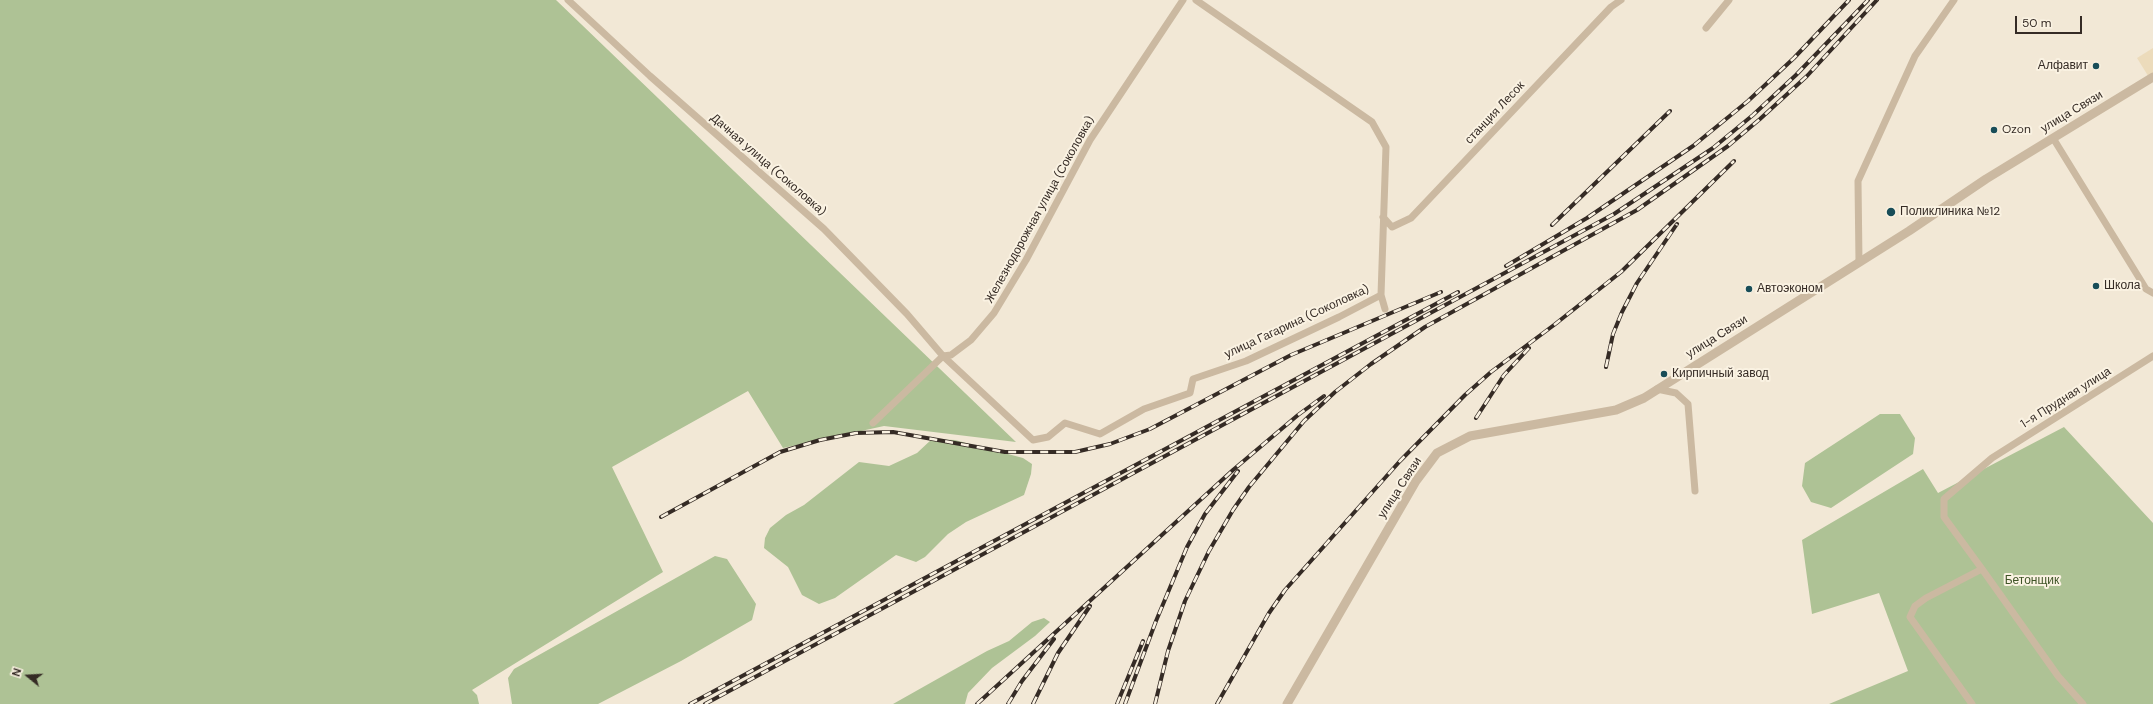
<!DOCTYPE html>
<html>
<head>
<meta charset="utf-8">
<style>
  body { margin:0 }
  #map { position:relative; width:2153px; height:704px; overflow:hidden; background:#f2e8d6; font-family:"DM Sans",sans-serif }
  canvas { display:block }
  .north { position:absolute; left:8px; top:656px; width:40px; height:40px; -webkit-text-stroke:3px #faf2e2; paint-order:stroke; rotate:288deg; font-size:11px; font-weight:700; line-height:16px; text-align:center; color:#352b25 }
  .north::after { content:''; display:block; margin:auto; width:14px; height:18px; background:#352b25; clip-path:polygon(50% 0,100% 100%,50% 72%,0 100%) }
  .scale { position:absolute; left:2015px; top:16px; width:67px; height:18px; box-sizing:border-box; border:2px solid #352b25; border-top:0; padding-left:5px; font-size:12px; line-height:14px; white-space:nowrap; color:#352b25; -webkit-text-stroke:3px #faf2e2; paint-order:stroke }
</style>
</head>
<body>
<div id="map">
<canvas width="2153" height="704"></canvas>
<div class="north">N</div>
<div class="scale">50 m</div>
</div>
<script>
const context = document.querySelector('canvas').getContext('2d');
context.lineJoin = 'round';
function paint(path, color) { context.fillStyle = color; context.fill(path, 'evenodd'); }
const toPath = rows => new Path2D(rows.map(r => 'M' + r).join(''));
function strokePath(path, color, width, dash) { context.strokeStyle = color; context.lineWidth = width; context.lineCap = dash ? 'butt' : 'round'; context.setLineDash(dash || []); context.stroke(path); }
function write(font, color, halo, rows, align = 'center') {
  context.font = font + ' "DM Sans",sans-serif'; context.lineWidth = 4; context.setLineDash([]); context.textBaseline = 'middle'; context.strokeStyle = halo; context.fillStyle = color; for (const [text, x, y, turn = 0] of rows) {
    context.save(); context.translate(x, y); context.rotate((+turn || 0) * Math.PI / 180); context.textAlign = isNaN(turn) ? turn : align; if (halo) context.strokeText(text, 0, 0); context.fillText(text, 0, 0); context.restore();
  }
}
paint(toPath([
  [0,0,556,0,1016,442,884,426,783,448,748,391,612,467,663,572,472,690,477,695,479,704,0,704],
  [1880,414,1900,414,1915,438,1913,454,1831,508,1811,502,1802,486,1805,463],
  [2064,427,2153,523,2153,704,1829,704,1908,671,1879,593,1812,614,1802,540,1923,469,1938,493],
  [932,439,955,440,1023,458,1032,464,1031,474,1024,495,966,522,948,534,925,557,916,562,896,555,835,598,819,604,802,595,788,567,764,548,765,538,770,528,786,515,804,505,859,462,889,466,917,453],
  [715,556,727,559,756,604,752,620,681,661,598,704,512,704,508,678,514,669],
  [1044,618,1050,622,1035,636,992,668,968,693,965,704,893,704,987,651,1009,641,1032,622]
]), '#aec295');
paint(toPath([
  [2153,48,2153,77,2150,79,2137,58]
]), '#ecdbbb');
strokePath(toPath([
  [568,0,650,76,824,229,907,314,943,356,1033,440,1048,437,1065,423,1100,434,1144,409,1190,393,1193,379,1246,361,1339,317,1381,295],
  [1196,0,1372,122,1386,147,1381,295,1385,309],
  [1706,28,1729,0],
  [2053,138,2146,289,2153,293],
  [1383,217,1392,227,1411,218,1611,7,1621,0],
  [1859,262,1858,181,1915,56,1954,0],
  [1657,389,1676,393,1688,404,1695,491],
  [873,423,943,356,951,355,971,340,994,313,1026,260,1090,140,1183,0],
  [1982,569,2058,676,2083,704],
  [1972,704,1910,617,1915,606,1926,598,1982,569,1944,517,1944,499,1992,458,2153,356]
]), '#cbb9a1', 7);
strokePath(toPath([
  [1287,704,1416,481,1437,453,1470,436,1616,410,1644,398,1909,231,1986,179,2153,77]
]), '#cbb9a1', 9);
const rail = toPath([
  [1552,225,1670,111],
  [1506,266,1587,218,1693,146,1748,101,1794,58,1849,0],
  [1554,325,1621,272,1734,161],
  [1606,367,1613,334,1622,312,1637,283,1677,224],
  [1476,418,1504,375,1529,348],
  [661,517,780,452,820,440,856,433,893,432,1005,452,1075,452,1110,444,1150,429,1291,355,1441,292],
  [690,704,1458,292],
  [705,704,1614,214,1713,148,1753,115,1796,75,1868,0],
  [977,704,1233,470,1298,415,1324,396],
  [1008,704,1022,681,1054,639],
  [1033,704,1058,653,1090,606],
  [1117,704,1143,641],
  [1125,704,1156,621,1187,547,1205,514,1238,471],
  [1155,704,1168,651,1185,601,1209,551,1233,510,1249,487,1304,421,1335,392,1371,364,1425,327,1637,210,1728,146,1760,119,1807,76,1877,0],
  [1217,704,1269,613,1285,590,1400,461,1465,395,1491,372,1558,322]
]);
strokePath(rail, '#352b25', 4);
strokePath(rail, '#faf2e2', 2.5, [8]);
for (const [x, y, r, color] of [
  [2096,66,4,"#184d58"],
  [1994,130,4,"#184d58"],
  [1891,212,5,"#184d58"],
  [2096,286,4,"#184d58"],
  [1749,289,4,"#184d58"],
  [1664,374,4,"#184d58"]
]) { const dot = new Path2D(); dot.arc(x, y, r, 0, 2 * Math.PI); context.fillStyle = color; context.fill(dot); strokePath(dot, '#faf2e2', 1.5); }
write('12px', '#352b25', '#faf2e2', [
  ["Алфавит",2088,66,"right"],
  ["Ozon",2002,130],
  ["Поликлиника №12",1900,212],
  ["Школа",2104,286],
  ["Автоэконом",1757,289],
  ["Кирпичный завод",1672,374]
], 'left');
write('12px', '#352b25', '#faf2e2', [
  ["улица Связи",2072,112,-31],
  ["станция Лесок",1495,113,-47],
  ["Дачная улица (Соколовка)",768,165,41],
  ["Железнодорожная улица (Соколовка)",1040,210,-61],
  ["улица Гагарина (Соколовка)",1297,322,-25],
  ["улица Связи",1717,337,-32],
  ["1-я Прудная улица",2066,398,-32],
  ["улица Связи",1400,488,-57]
]);
write('12px', '#3f5427', '#faf2e2', [
  ["Бетонщик",2032,581]
]);
</script>
</body>
</html>
